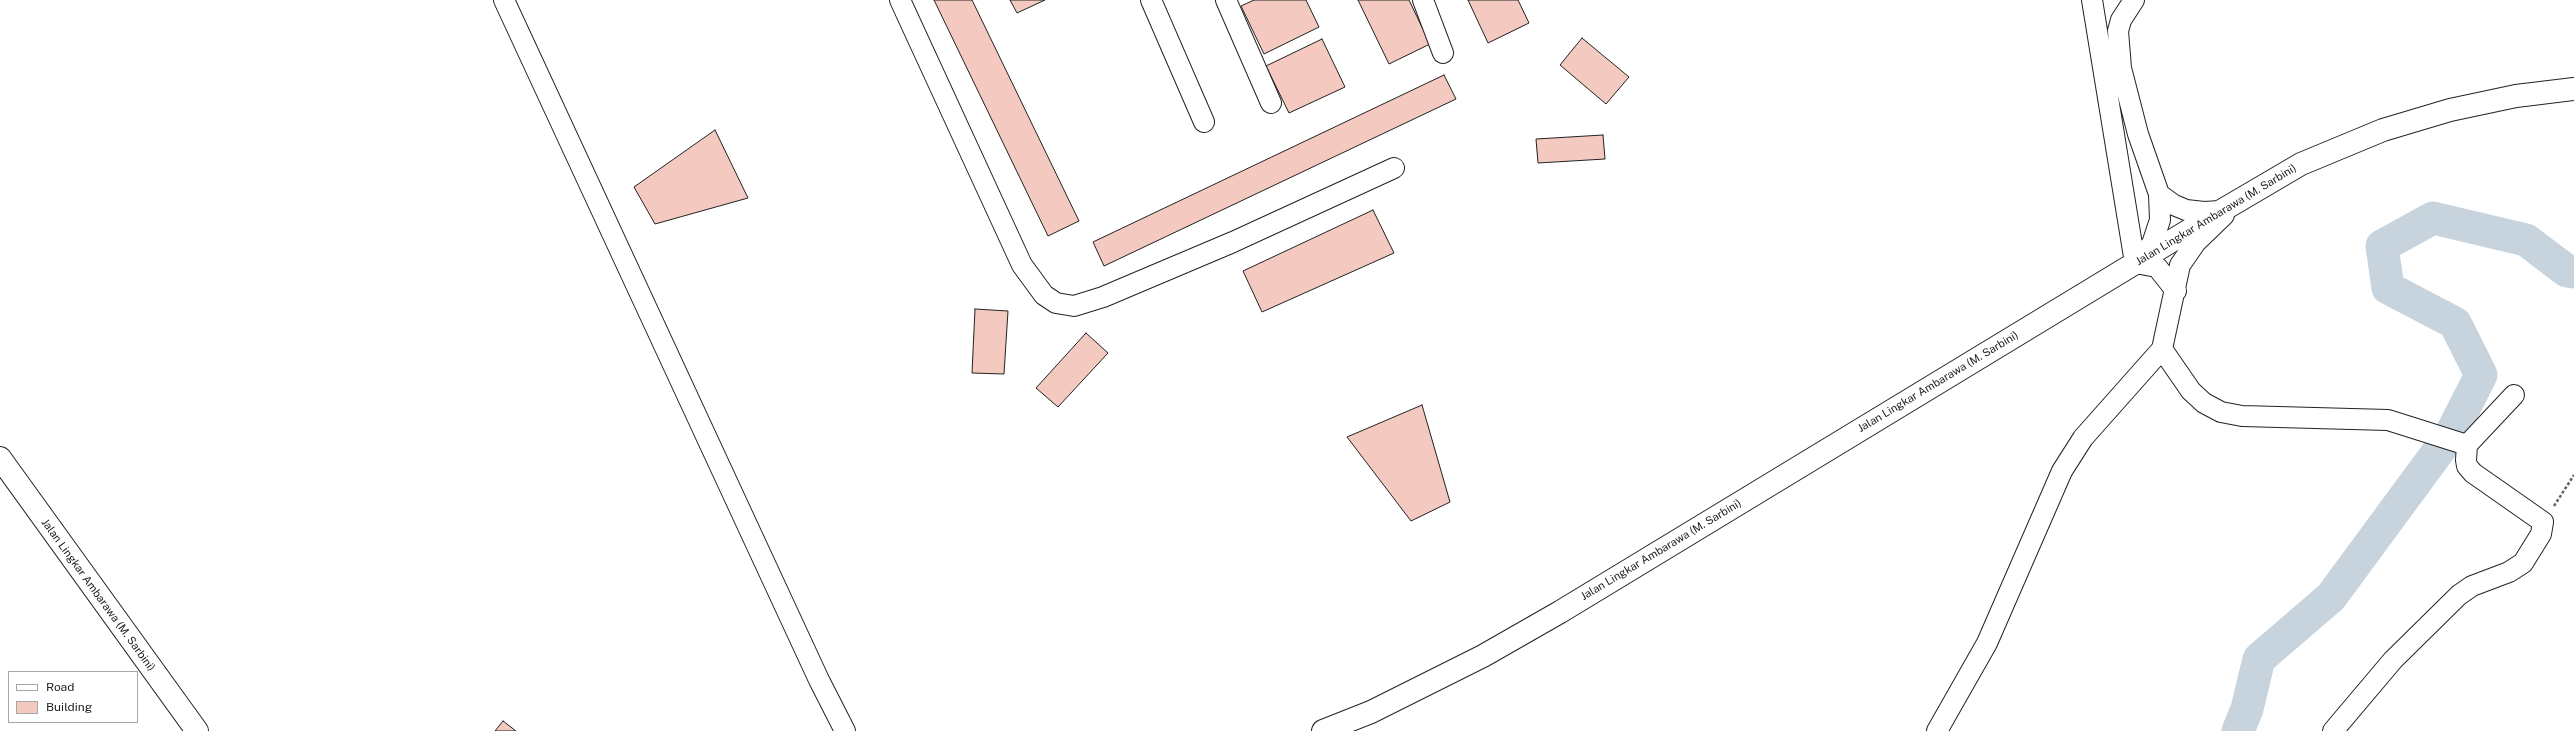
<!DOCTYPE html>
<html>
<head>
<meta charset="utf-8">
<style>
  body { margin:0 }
  #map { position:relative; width:2574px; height:731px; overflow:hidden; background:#fff; font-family:"Public Sans",sans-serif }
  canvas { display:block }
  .legend { position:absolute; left:8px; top:671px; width:130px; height:52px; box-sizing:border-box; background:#fff; border:1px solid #a7a7a7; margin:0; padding:5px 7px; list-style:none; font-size:12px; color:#222 }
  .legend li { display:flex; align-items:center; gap:8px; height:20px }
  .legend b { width:20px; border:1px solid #a7a7a7 }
</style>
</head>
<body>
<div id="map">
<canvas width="2574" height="731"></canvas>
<ul class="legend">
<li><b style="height:5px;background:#fff"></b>Road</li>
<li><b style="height:11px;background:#f3c9c0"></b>Building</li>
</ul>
</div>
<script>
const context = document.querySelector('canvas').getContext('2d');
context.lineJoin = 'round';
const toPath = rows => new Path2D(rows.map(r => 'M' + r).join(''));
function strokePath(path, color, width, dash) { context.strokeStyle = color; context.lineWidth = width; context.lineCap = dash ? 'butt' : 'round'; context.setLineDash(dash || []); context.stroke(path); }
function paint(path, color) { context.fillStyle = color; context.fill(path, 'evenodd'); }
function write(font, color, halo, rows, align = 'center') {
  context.font = font + ' "Public Sans",sans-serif'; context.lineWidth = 3; context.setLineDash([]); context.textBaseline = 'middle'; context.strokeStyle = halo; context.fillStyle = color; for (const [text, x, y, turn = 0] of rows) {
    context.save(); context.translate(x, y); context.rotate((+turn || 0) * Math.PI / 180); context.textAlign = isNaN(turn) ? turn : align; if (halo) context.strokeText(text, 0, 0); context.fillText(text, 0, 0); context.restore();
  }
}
strokePath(toPath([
  [2238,731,2247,709,2259,659,2331,597,2451,434,2481,375,2455,323,2388,288,2382,246,2433,218,2526,240,2567,271,2574,272]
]), '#c7d3dd', 33);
const building = toPath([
  [934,0,972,0,1079,221,1048,236,934,0],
  [1010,0,1045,0,1017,13,1010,0],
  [1254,0,1306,0,1319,27,1264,54,1241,6,1254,0],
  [1358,0,1409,0,1430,44,1389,64,1358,0],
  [1468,0,1518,0,1529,23,1488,43,1468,0],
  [1582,38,1629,77,1606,104,1560,65,1582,38],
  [1322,39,1345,87,1289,113,1266,66,1322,39],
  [1444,75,1456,99,1104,266,1093,242,1444,75],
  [715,130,748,198,655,224,634,187,715,130],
  [1603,135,1605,159,1538,163,1536,139,1603,135],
  [1373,210,1394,253,1262,312,1243,271,1373,210],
  [975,309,1008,311,1004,374,972,373,975,309],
  [1086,333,1108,353,1058,407,1036,388,1086,333],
  [1422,405,1450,502,1411,521,1347,437,1422,405],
  [503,721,516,731,495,731,503,721]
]);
paint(building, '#f3c9c0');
strokePath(building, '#222', 1);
const minor = toPath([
  [504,0,819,680,845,731],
  [900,0,1022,265,1044,295,1056,303,1074,306,1103,297,1233,242,1394,168],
  [1151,0,1204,122],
  [1226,0,1271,103],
  [1423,0,1443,53],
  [2092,0,2135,263],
  [2134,0,2121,20,2118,31,2121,68,2138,134,2159,194,2160,220,2152,244,2138,259],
  [2159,194,2174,205,2186,210,2204,212,2221,211],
  [2135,263,2157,267,2176,291],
  [2162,349,2191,391,2204,403,2221,412,2242,416,2388,420,2467,445,2466,460,2467,466,2473,473,2543,522,2541,534,2523,563,2509,572,2472,586,2459,595,2393,660,2333,731],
  [2467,445,2514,395],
  [1937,731,1987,643,2062,471,2083,438,2162,349,2180,265,2196,242,2224,215]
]);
const highway = toPath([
  [0,458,197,731],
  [1323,731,1371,712,1483,656,1560,612,2221,211,2301,164,2383,130,2450,110,2516,96,2574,89]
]);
strokePath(minor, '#222', 22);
strokePath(highway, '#222', 24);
strokePath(toPath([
  [2554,506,2574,475]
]), '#646464', 2.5, [3, 2]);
strokePath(minor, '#fff', 20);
strokePath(highway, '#fff', 22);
write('11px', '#222', '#fff', [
  ["Jalan Lingkar Ambarawa (M. Sarbini)",2216,215,-31],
  ["Jalan Lingkar Ambarawa (M. Sarbini)",1938,382,-31],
  ["Jalan Lingkar Ambarawa (M. Sarbini)",1661,550,-31],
  ["Jalan Lingkar Ambarawa (M. Sarbini)",98,595,54]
]);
</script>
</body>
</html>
